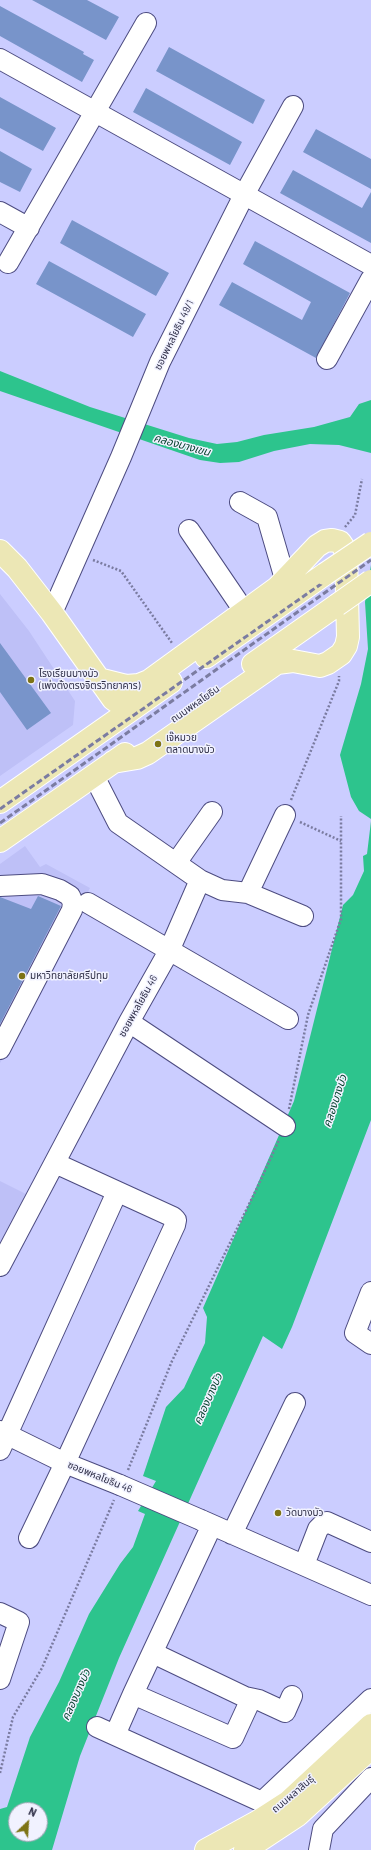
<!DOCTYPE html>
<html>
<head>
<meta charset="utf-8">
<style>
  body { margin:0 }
  #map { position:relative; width:371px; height:1850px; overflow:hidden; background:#cbcdff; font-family:Barlow,sans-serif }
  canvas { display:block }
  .north { position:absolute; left:8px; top:1802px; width:40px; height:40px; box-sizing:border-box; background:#f1f2ff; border:1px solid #a3a3b5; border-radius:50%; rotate:25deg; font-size:11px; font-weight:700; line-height:16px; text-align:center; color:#2d2d46 }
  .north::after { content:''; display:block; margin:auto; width:14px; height:18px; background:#7d7315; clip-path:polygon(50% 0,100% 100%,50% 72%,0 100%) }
</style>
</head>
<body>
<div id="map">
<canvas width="371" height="1850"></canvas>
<div class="north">N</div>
</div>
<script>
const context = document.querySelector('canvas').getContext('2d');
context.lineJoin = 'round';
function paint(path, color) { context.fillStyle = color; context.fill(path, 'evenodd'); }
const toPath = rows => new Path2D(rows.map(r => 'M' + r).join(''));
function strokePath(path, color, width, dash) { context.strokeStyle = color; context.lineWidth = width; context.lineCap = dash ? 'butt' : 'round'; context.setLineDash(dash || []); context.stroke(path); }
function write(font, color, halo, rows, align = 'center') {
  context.font = font + ' Barlow,"Noto Sans Thai",sans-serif'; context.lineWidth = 3; context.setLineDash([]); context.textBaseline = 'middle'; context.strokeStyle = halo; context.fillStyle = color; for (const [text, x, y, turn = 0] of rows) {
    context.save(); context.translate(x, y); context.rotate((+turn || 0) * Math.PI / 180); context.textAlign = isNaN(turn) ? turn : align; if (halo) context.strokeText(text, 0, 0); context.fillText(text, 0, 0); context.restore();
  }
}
paint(toPath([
  [0,594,29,631,75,701,73,725,0,776],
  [25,846,40,867,46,864,90,888,0,1063,0,864],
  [0,1181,28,1195,0,1250]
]), '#bec0f7');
paint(toPath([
  [0,371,90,407,189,438,217,444,237,442,264,435,314,427,350,417,359,404,371,400,371,453,339,445,310,444,274,451,239,462,220,463,200,460,0,391],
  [371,565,371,819,359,811,351,797,340,755,361,684,368,649,365,602],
  [371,821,371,1120,292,1327,282,1349,263,1336,119,1658,80,1756,52,1850,0,1850,0,1809,7,1807,30,1737,59,1682,89,1614,120,1564,133,1547,145,1514,138,1511,156,1481,143,1476,166,1407,184,1388,205,1343,207,1317,203,1308,294,1101,343,905,353,895,364,871,363,856,367,854],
  [16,1810,40,1810,40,1834,16,1834]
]), '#2dc48d');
paint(toPath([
  [32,0,87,0,119,17,106,40],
  [0,6,84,52,83,54,94,60,82,82,0,36],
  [169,47,265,100,253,124,156,71],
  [146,88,242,142,230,165,133,112],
  [0,97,56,128,43,151,0,128],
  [316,129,371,159,371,189,303,152],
  [0,151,32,169,20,192,0,182],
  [293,170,362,208,371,192,371,243,280,193],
  [72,220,169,273,156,296,60,243],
  [255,241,350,293,316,358,219,305,232,282,302,320,311,302,243,264],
  [49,261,146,314,133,337,36,284],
  [0,643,51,713,27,730,0,692],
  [38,896,61,906,0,1024,0,897,31,909]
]), '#7894ca');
const minor = toPath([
  [0,59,371,265],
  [0,212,29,228],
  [8,263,146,23],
  [327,359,371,279],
  [240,502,267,517,285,579],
  [189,530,244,611],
  [52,613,121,457,160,362,244,195,293,106],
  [94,776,118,823,200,880,222,890,248,893,303,916],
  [176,863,212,812],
  [0,886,42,884,60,890,70,896,73,903,72,910,0,1049],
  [248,893,285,815],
  [88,903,288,1019],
  [129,1022,285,1126],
  [0,1266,129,1022,169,951,200,880],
  [371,1292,355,1333,371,1344],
  [0,1431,65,1463,120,1485],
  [0,1450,117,1192],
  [201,1520,371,1595],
  [212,1525,133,1694,233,1738,251,1699],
  [232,1534,295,1403],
  [29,1538,65,1463,175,1225,176,1220,173,1217,55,1163],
  [304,1565,318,1529,322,1525,327,1522,371,1542],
  [0,1613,19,1622,0,1679],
  [153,1653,245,1697,259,1700,285,1712,292,1696],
  [97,1727,262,1802,271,1813],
  [115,1735,133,1694],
  [262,1802,371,1699],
  [319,1850,323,1829,371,1778]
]);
const major = toPath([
  [0,551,17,568,52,613,113,699,120,704,129,706,137,705],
  [206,657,325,574],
  [253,664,337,605],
  [98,679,126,686,139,685,149,681,277,588,317,546,325,541,332,540,340,542,344,548,346,553,348,637,346,646,341,654,328,663,320,666,293,661,277,663,148,753,137,758,113,762],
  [0,802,171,682],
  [0,841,125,754],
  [206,1850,257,1822,288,1802,371,1725],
  [245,1850,298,1815,371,1748]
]);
strokePath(minor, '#4d4c81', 22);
strokePath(major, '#fff', 24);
strokePath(toPath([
  [345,527,355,515,362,479],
  [93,560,121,571,172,643],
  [291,800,339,681,339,676],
  [300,822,341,841],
  [289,1109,308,1015,341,919,341,816],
  [128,1470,172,1361,257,1188,279,1140],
  [0,1773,13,1717,42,1668,114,1500]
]), '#7a7ba0', 2.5, [2, 2]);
strokePath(minor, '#fff', 20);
strokePath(major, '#ece7b5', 22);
strokePath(toPath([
  [0,809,371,549],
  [0,823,371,560]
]), '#7b7ca1', 3, [6, 3]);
const minorBridge = toPath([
  [120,1485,201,1520]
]);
const majorBridge = toPath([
  [325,574,371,543],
  [337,605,371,581]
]);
strokePath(minorBridge, '#4d4c81', 22, []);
strokePath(majorBridge, '#fff', 24, []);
strokePath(minorBridge, '#fff', 20);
strokePath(majorBridge, '#ece7b5', 22);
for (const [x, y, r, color] of [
  [31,680,4,"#7d7315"],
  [158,744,4,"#7d7315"],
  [22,976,4,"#7d7315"],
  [278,1513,4,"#7d7315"]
]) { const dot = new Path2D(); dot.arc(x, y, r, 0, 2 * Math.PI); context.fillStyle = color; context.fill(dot); strokePath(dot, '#f1f2ff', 1.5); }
write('10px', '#2d2d46', '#f1f2ff', [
  ["ซอยพหลโยธิน 49/1",174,335,-64],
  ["ถนนพหลโยธิน",195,704,-35],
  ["ซอยพหลโยธิน 46",138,1006,-61],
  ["ซอยพหลโยธิน 46",100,1477,22],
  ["ถนนผลาสินธุ์",293,1794,-40]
]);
write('10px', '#2d2d46', '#f1f2ff', [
  ["โรงเรียนบางบัว",39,674],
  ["(เพ่งตั้งตรงจิตรวิทยาคาร)",39,686],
  ["เจ๊หมวย",166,738],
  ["ตลาดบางบัว",166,750],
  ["มหาวิทยาลัยศรีปทุม",30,976],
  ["วัดบางบัว",286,1513]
], 'left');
write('italic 11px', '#003d28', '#f1f2ff', [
  ["คลองบางเขน",182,445,15],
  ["คลองบางบัว",335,1101,-72],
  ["คลองบางบัว",208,1399,-66],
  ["คลองบางบัว",76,1695,-66]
]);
</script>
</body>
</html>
